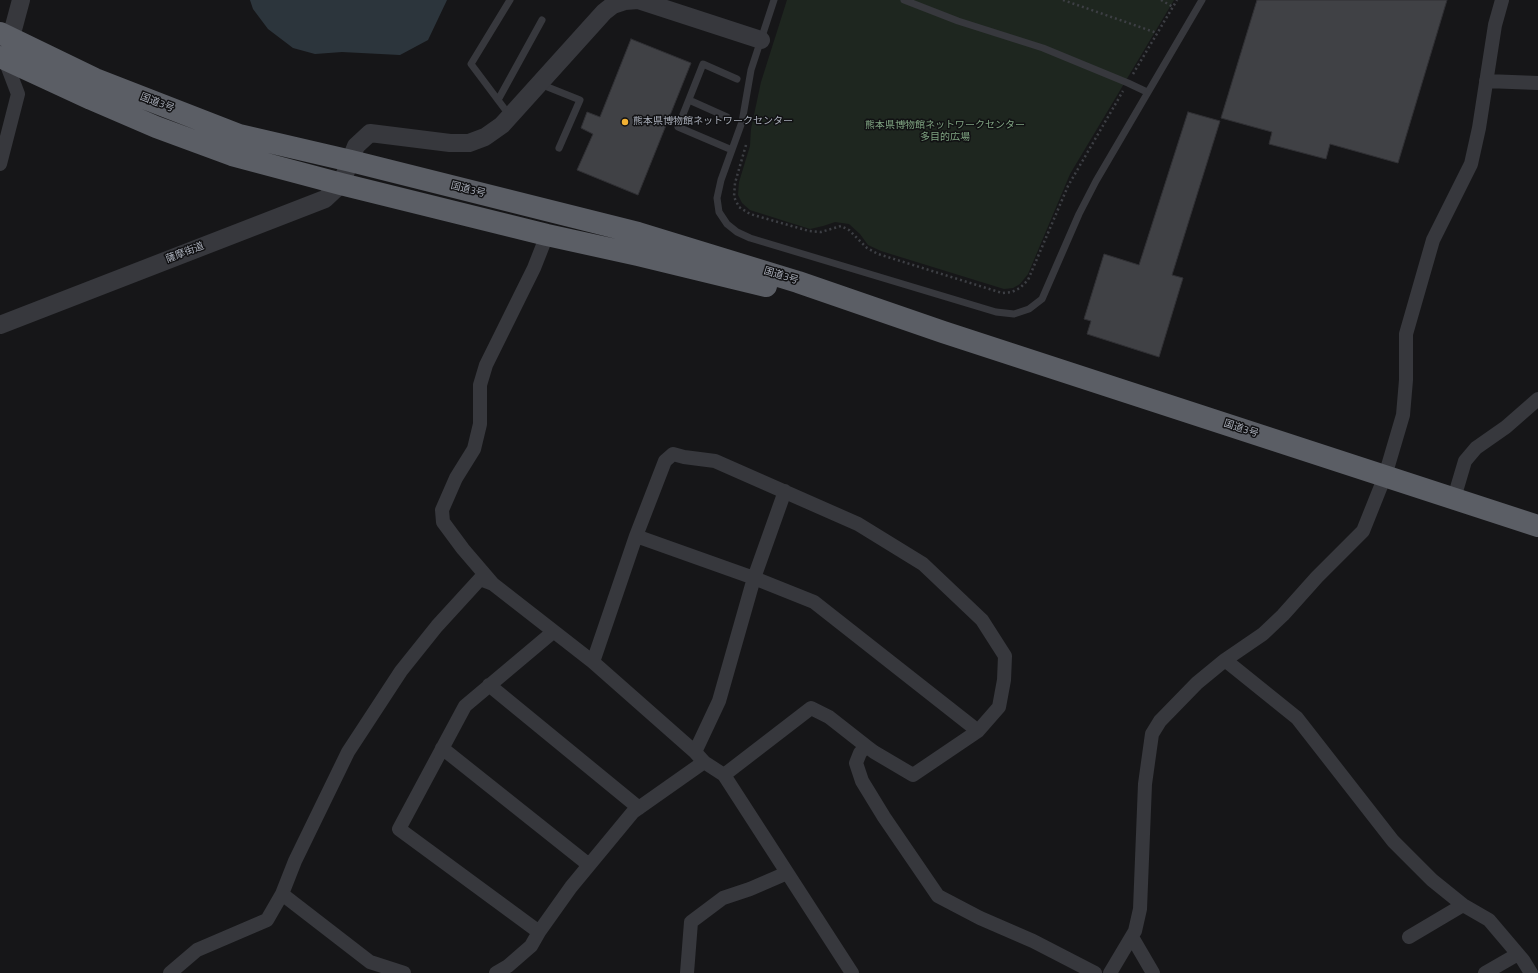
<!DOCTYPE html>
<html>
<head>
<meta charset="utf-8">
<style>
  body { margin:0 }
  canvas { display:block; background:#161618 }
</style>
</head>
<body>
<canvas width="1538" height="973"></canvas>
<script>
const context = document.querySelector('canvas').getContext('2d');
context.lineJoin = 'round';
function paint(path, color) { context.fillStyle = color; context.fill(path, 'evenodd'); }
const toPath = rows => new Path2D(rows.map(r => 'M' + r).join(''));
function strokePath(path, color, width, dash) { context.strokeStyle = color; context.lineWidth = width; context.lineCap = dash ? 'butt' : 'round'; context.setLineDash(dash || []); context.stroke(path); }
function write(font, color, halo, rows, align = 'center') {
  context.font = font + ' "Titillium Web","Noto Sans JP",sans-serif'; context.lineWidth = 3; context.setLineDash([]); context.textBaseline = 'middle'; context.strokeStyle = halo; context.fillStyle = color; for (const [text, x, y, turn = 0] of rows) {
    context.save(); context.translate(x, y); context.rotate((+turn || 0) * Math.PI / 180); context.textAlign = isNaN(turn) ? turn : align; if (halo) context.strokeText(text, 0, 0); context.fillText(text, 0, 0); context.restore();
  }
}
paint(toPath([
  [787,0,1174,0,1070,174,1028,274,1020,284,1013,288,1004,289,881,251,868,245,860,234,849,224,835,222,823,226,810,229,750,210,742,203,738,195,739,182,750,146,751,129,761,82]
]), '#1e261f');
paint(toPath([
  [250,0,447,0,428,40,400,55,342,52,315,54,293,48,268,29,253,9]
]), '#2c353c');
const building = toPath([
  [1257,0,1447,0,1398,163,1330,144,1326,159,1269,144,1272,132,1221,118,1257,0],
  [631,39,691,63,638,195,577,170,593,134,581,128,587,112,600,117,631,39],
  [1188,112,1220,121,1172,275,1183,278,1159,357,1087,334,1091,321,1084,319,1104,254,1139,265,1188,112]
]);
paint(building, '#404145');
strokePath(building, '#303034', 1);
strokePath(toPath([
  [1063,0,1157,33],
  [1161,0,1173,7],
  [1133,74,1177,0],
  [746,145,735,183,734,197,739,207,750,214,809,231,821,232,841,226,849,230,867,248,878,254,1002,293,1012,292,1020,288,1028,280,1068,186,1123,91]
]), '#3d3f44', 2.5, [2, 3]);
strokePath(toPath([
  [510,0,471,64,510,116],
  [774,0,751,70,742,122,721,180,717,198,719,212,727,224,737,232,750,238,996,312,1014,314,1029,309,1042,299,1079,214,1096,181,1202,0],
  [904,0,958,21,1043,48,1128,83,1147,92],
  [540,84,580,100,559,148],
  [498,100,542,20],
  [689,100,727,117],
  [732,150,678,127,703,64,737,79]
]), '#37383d', 7);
strokePath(toPath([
  [1486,81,1538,83],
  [0,164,18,94,5,60,3,62],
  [547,235,534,268,486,365,480,385,480,424,474,449,456,478,442,510,443,522,463,549,493,584,593,662,695,752,704,762,724,775,852,973],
  [1454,498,1465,461,1476,448,1506,427,1538,399],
  [636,536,754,578,814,602,978,731],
  [1225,660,1297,718,1393,841,1432,880,1463,905,1489,920,1523,960,1531,973],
  [593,662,636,536,665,461,673,454,684,457,715,461,858,524,923,564,982,620,1005,656,1004,680,999,707,978,731,913,775,874,752,866,746,860,753,856,763,862,781,884,817,938,896,980,918,1033,941,1095,973],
  [489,685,639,808],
  [442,748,589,865],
  [695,752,719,701,754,578,785,491],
  [724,775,811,708,829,717,866,746],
  [282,894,370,962,404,973],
  [539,932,399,829,465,706,553,632],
  [1132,937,1153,973],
  [1409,937,1463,905],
  [170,973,197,950,267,920,282,894,295,861,348,752,401,671,437,626,480,579,493,584],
  [496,973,508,966,531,946,539,932,571,887,633,812,704,762],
  [687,973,691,922,723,898,750,889,787,873],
  [1110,973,1135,931,1140,909,1145,784,1152,734,1160,721,1197,683,1225,660,1263,634,1283,615,1317,577,1363,531,1385,476,1403,415,1406,380,1406,334,1433,240,1471,164,1479,128,1495,25,1502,0],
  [1485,973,1518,954]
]), '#37383d', 14);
strokePath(toPath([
  [7,52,21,0],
  [0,325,325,199,341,184,356,146,370,133,450,143,469,143,485,137,502,125,604,12,613,5,625,1,638,0,761,40]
]), '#37383d', 18);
strokePath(toPath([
  [0,33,95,79,239,135,351,161,638,233,798,282,943,332,1538,526],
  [0,57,91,99,156,127,232,155,341,184,547,235,638,255,766,286]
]), '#5b5e65', 22);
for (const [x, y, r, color] of [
  [625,122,4,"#f2b134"]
]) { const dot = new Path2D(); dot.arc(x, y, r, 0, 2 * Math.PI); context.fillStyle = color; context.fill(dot); strokePath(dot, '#111113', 1.5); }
write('10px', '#a8adb8', '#111113', [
  ["国道3号",157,103,21],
  ["国道3号",468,190,14],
  ["薩摩街道",185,253,-21],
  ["国道3号",781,276,17],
  ["国道3号",1241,429,18]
]);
write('10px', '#a8adb8', '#111113', [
  ["熊本県博物館ネットワークセンター",633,122]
], 'left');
write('10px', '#7fa381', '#111113', [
  ["熊本県博物館ネットワークセンター",945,126],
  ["多目的広場",945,138]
]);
</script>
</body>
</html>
